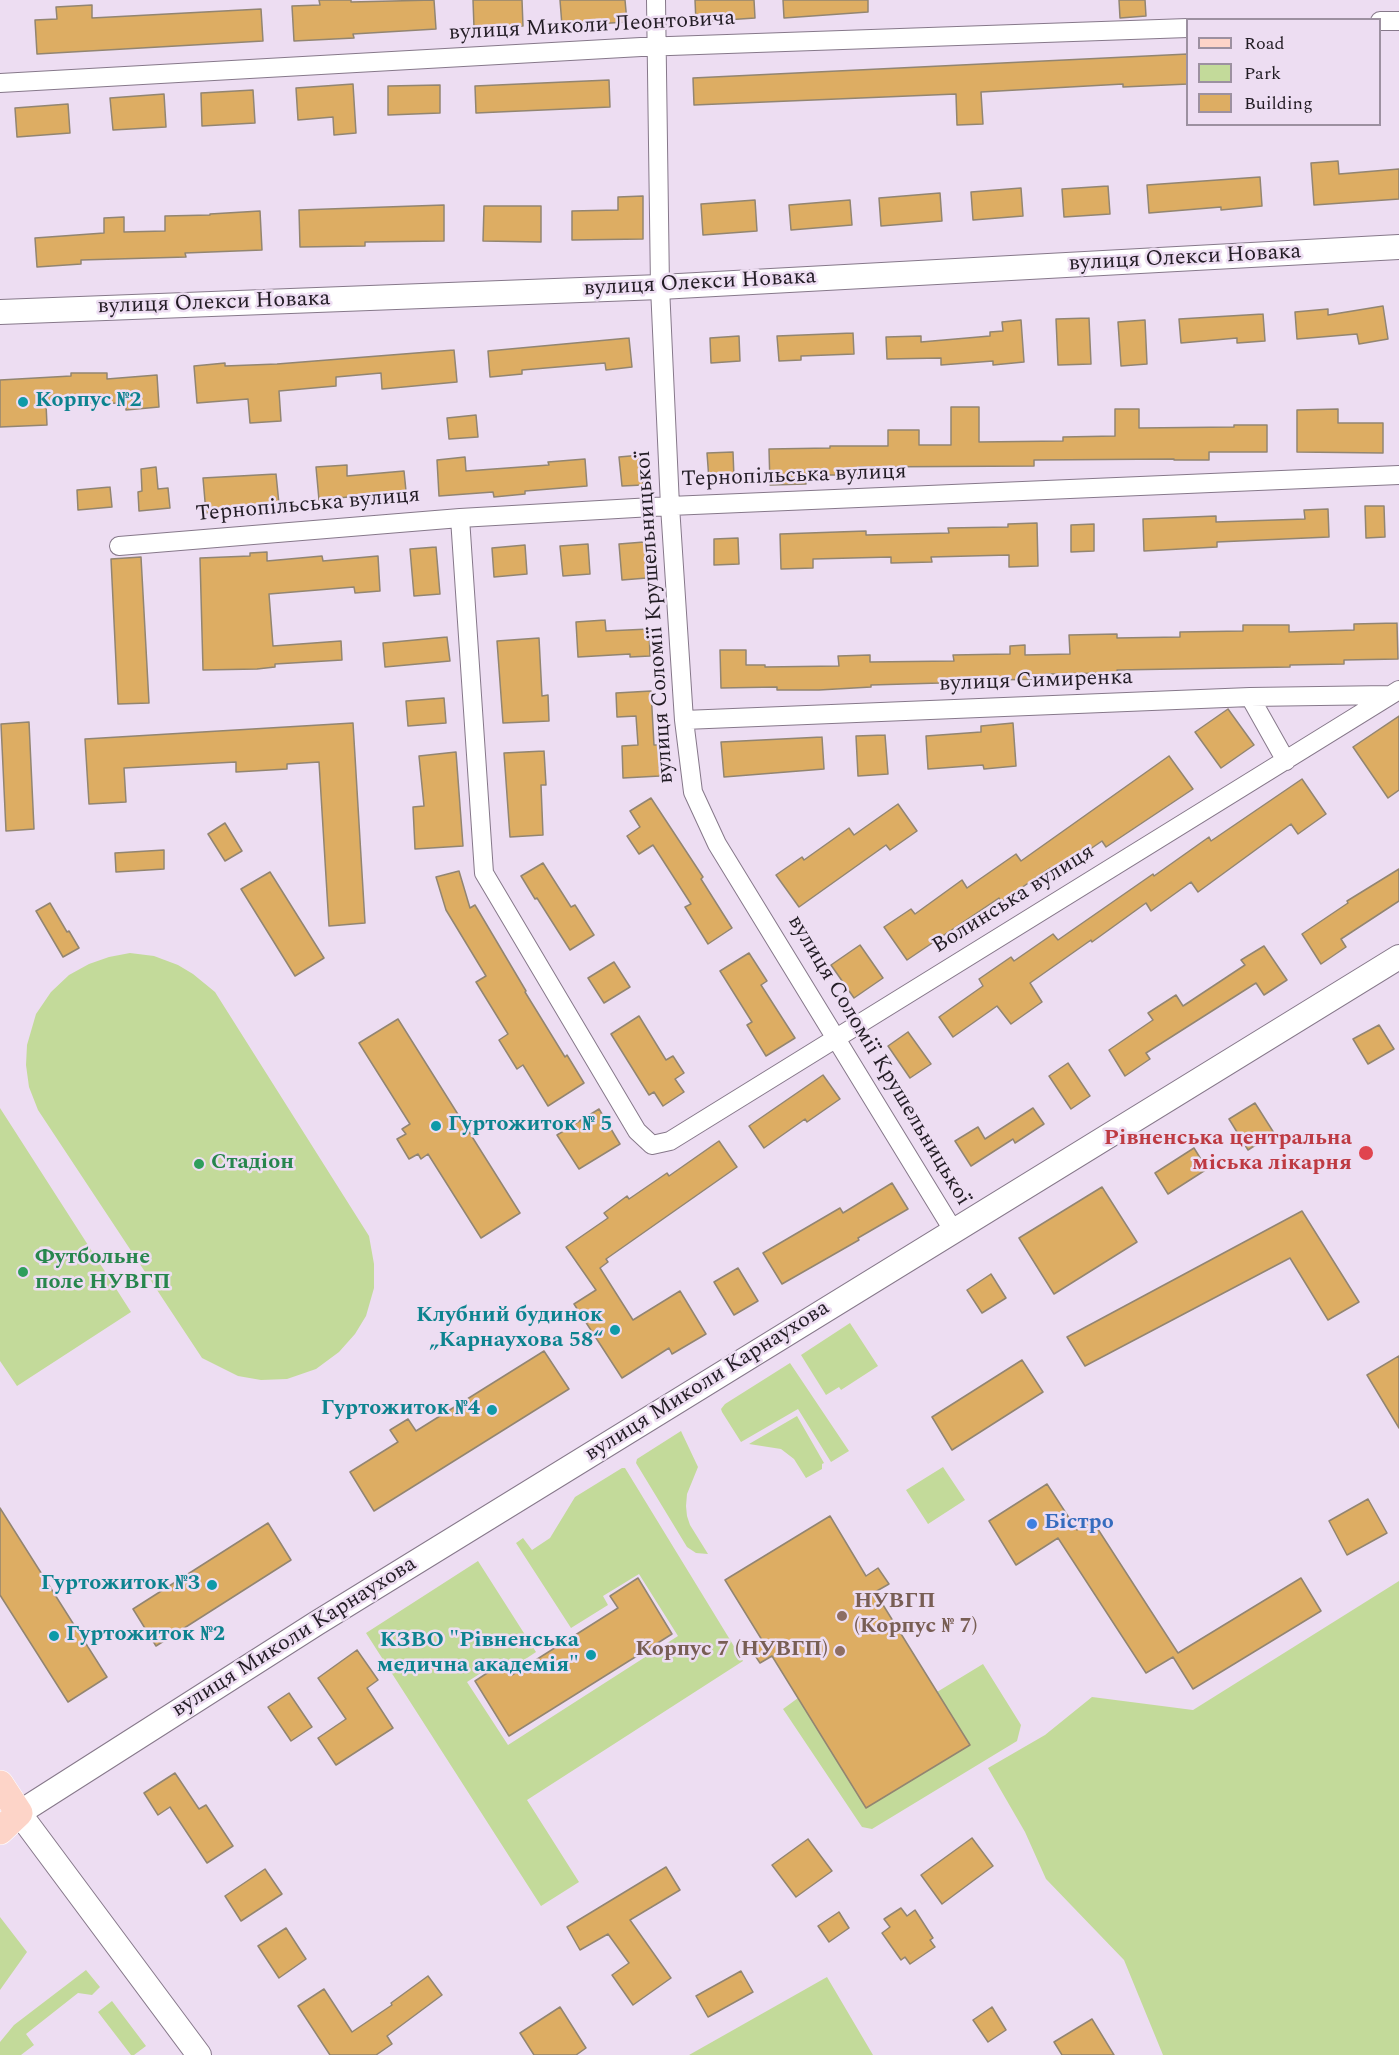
<!DOCTYPE html>
<html>
<head>
<meta charset="utf-8">
<style>
  body { margin:0 }
  #map { position:relative; width:1399px; height:2055px; overflow:hidden; background:#edddf2; font-family:Spectral,serif }
  canvas { display:block }
  .legend { position:absolute; left:1186px; top:18px; width:195px; height:108px; box-sizing:border-box; background:#edddf2; border:2px solid #9c90a0; margin:0; padding:8px 10px; list-style:none; font-size:18px; color:#221c24 }
  .legend li { display:flex; align-items:center; gap:12px; height:30px }
  .legend b { width:30px; border:2px solid #9c90a0 }
</style>
</head>
<body>
<div id="map">
<canvas width="1399" height="2055"></canvas>
<ul class="legend">
<li><b style="height:8px;background:#fdd4c8"></b>Road</li>
<li><b style="height:16px;background:#c3da9a"></b>Park</li>
<li><b style="height:16px;background:#ddad63"></b>Building</li>
</ul>
</div>
<script>
const context = document.querySelector('canvas').getContext('2d');
context.lineJoin = 'round';
function paint(path, color) { context.fillStyle = color; context.fill(path, 'evenodd'); }
const toPath = rows => new Path2D(rows.map(r => 'M' + r).join(''));
function strokePath(path, color, width, dash) { context.strokeStyle = color; context.lineWidth = width; context.lineCap = dash ? 'butt' : 'round'; context.setLineDash(dash || []); context.stroke(path); }
function write(font, color, halo, rows, align = 'center') {
  context.font = font + ' Spectral,serif'; context.lineWidth = 5; context.setLineDash([]); context.textBaseline = 'middle'; context.strokeStyle = halo; context.fillStyle = color; for (const [text, x, y, turn = 0] of rows) {
    context.save(); context.translate(x, y); context.rotate((+turn || 0) * Math.PI / 180); context.textAlign = isNaN(turn) ? turn : align; if (halo) context.strokeText(text, 0, 0); context.fillText(text, 0, 0); context.restore();
  }
}
paint(toPath([
  [130,953,154,956,178,965,193,974,215,992,369,1236,374,1264,374,1288,366,1316,355,1334,339,1352,316,1369,287,1379,261,1380,238,1376,202,1358,38,1110,29,1087,26,1065,27,1045,36,1014,51,992,69,975,89,964,109,957],
  [0,1108,131,1312,17,1386,0,1361],
  [850,1323,878,1366,841,1390,839,1387,826,1395,801,1355],
  [790,1363,849,1451,831,1462,798,1409,741,1442,722,1412,721,1409,725,1404],
  [797,1416,824,1463,822,1464,822,1469,806,1478,794,1459,781,1449,749,1444],
  [681,1431,698,1467,687,1494,686,1506,687,1516,690,1525,708,1554,696,1553,687,1547,636,1463,637,1459],
  [943,1467,965,1500,928,1524,906,1490],
  [622,1468,625,1468,743,1661,527,1800,579,1882,541,1906,366,1633,478,1561,536,1652,512,1668,504,1658,467,1682,508,1745,678,1636,639,1574,603,1596,608,1605,571,1628,516,1543,523,1538,532,1550,550,1538,575,1497],
  [1399,1581,1399,2055,1163,2055,1124,1960,1046,1879,1025,1832,988,1768,1045,1735,1092,1697,1193,1710],
  [983,1664,1021,1725,1017,1741,872,1829,862,1827,783,1709,798,1698,866,1808,970,1745,937,1692],
  [0,1917,27,1952,0,1990],
  [86,1970,100,1987,92,1995,78,1993,26,2034,34,2045,21,2055,0,2055,0,2042,14,2025],
  [827,1977,873,2055,689,2055],
  [112,2001,146,2046,134,2055,131,2055,98,2012]
]), '#c3da9a');
const building = toPath([
  [319,0,351,0,351,2,434,0,436,29,353,34,354,38,294,41,292,6,320,5,319,0],
  [473,0,522,0,523,26,474,28,473,0],
  [560,0,625,0,627,22,562,26,560,0],
  [695,0,754,0,755,18,696,22,695,0],
  [783,0,868,0,868,12,784,18,783,0],
  [1119,0,1145,0,1146,16,1120,18,1119,0],
  [92,5,92,18,261,9,263,41,37,54,35,20,57,19,56,7,92,5],
  [1188,54,1188,84,1123,87,1123,84,981,92,983,124,957,125,956,94,694,105,693,78,1188,54],
  [609,80,610,107,476,113,475,86,609,80],
  [353,84,356,133,334,135,333,117,298,120,296,88,353,84],
  [440,85,440,113,388,115,388,86,440,85],
  [253,90,255,123,202,126,201,93,253,90],
  [164,94,166,127,113,130,110,98,164,94],
  [68,104,70,133,17,137,15,108,68,104],
  [1338,161,1339,174,1399,169,1399,199,1314,205,1311,163,1338,161],
  [1260,177,1262,206,1221,210,1221,207,1149,213,1147,185,1260,177],
  [1108,186,1110,214,1064,217,1062,189,1108,186],
  [1021,188,1023,216,973,220,971,192,1021,188],
  [940,193,942,221,881,226,879,198,940,193],
  [643,196,643,239,572,240,572,211,618,210,618,197,643,196],
  [755,200,757,231,703,235,701,204,755,200],
  [850,200,852,225,791,230,789,205,850,200],
  [444,205,444,241,365,242,365,246,300,247,299,210,444,205],
  [484,206,541,206,541,242,483,241,484,206],
  [260,211,262,250,185,253,186,257,81,260,81,264,37,267,35,238,104,233,104,218,124,217,124,232,165,231,165,216,210,215,210,214,260,211],
  [1383,306,1388,339,1359,344,1357,334,1297,339,1295,312,1328,309,1328,315,1383,306],
  [1263,314,1265,341,1237,343,1237,338,1181,343,1179,319,1263,314],
  [1089,318,1091,364,1058,365,1056,319,1089,318],
  [1021,320,1024,362,993,365,993,361,941,365,941,358,887,359,886,337,921,336,921,342,990,336,990,332,1003,331,1002,322,1021,320],
  [1145,320,1147,364,1121,366,1118,322,1145,320],
  [853,333,854,354,801,356,801,360,779,361,777,336,853,333],
  [739,336,740,361,711,363,710,338,739,336],
  [629,338,632,367,606,370,605,363,522,370,522,374,490,377,488,351,629,338],
  [454,350,457,382,382,389,381,373,336,377,336,386,279,391,281,421,250,423,248,399,197,403,194,366,225,363,225,366,277,364,454,350],
  [71,373,107,373,107,379,157,375,159,407,126,410,126,403,46,404,47,425,0,427,0,380,71,376,71,373],
  [951,407,979,407,979,442,1063,441,1063,437,1115,436,1115,409,1139,409,1139,428,1234,427,1234,425,1267,425,1267,452,1209,452,1209,460,1174,460,1174,459,1034,460,1034,466,859,467,859,475,805,475,806,484,770,485,769,449,830,448,830,446,888,446,888,430,919,430,919,445,951,445,951,407],
  [1338,409,1338,423,1383,423,1383,453,1297,452,1297,410,1338,409],
  [476,415,478,437,449,439,447,418,476,415],
  [733,452,734,478,709,480,707,453,733,452],
  [641,455,643,485,622,486,619,457,641,455],
  [465,457,466,471,549,465,548,462,585,459,587,486,525,491,525,494,494,497,493,492,439,496,437,460,465,457],
  [347,465,347,476,404,471,406,491,319,500,316,467,347,465],
  [156,467,158,489,168,488,170,508,139,511,138,492,142,491,141,469,156,467],
  [276,474,279,504,206,513,203,478,276,474],
  [110,487,112,507,78,510,77,490,110,487],
  [1365,506,1384,506,1385,537,1366,538,1365,506],
  [1328,509,1329,537,1217,542,1217,547,1144,551,1143,519,1216,516,1216,522,1305,519,1304,510,1328,509],
  [1037,523,1038,566,1009,567,1009,555,931,557,932,562,891,563,891,557,813,559,813,568,781,569,780,534,866,531,866,535,949,533,948,528,1008,527,1008,524,1037,523],
  [1094,524,1094,551,1071,552,1071,525,1094,524],
  [738,538,739,564,714,565,714,539,738,538],
  [644,542,647,578,622,580,619,544,644,542],
  [588,544,590,574,563,576,560,546,588,544],
  [525,545,527,574,494,577,492,548,525,545],
  [436,547,440,594,414,596,410,549,436,547],
  [267,552,267,561,322,556,323,561,378,556,380,591,355,593,354,587,269,594,273,646,341,641,342,660,275,664,275,667,257,669,203,670,200,558,250,556,250,553,267,552],
  [141,557,149,703,118,704,111,559,141,557],
  [605,620,606,631,649,629,650,656,630,657,630,654,578,657,576,622,605,620],
  [1397,623,1398,659,1344,660,1344,664,1290,665,1290,667,1117,670,1118,673,1046,674,1046,679,940,681,940,683,871,685,871,687,819,690,777,690,777,687,721,688,720,650,746,650,746,665,765,665,765,667,839,666,838,656,870,655,870,662,954,661,953,655,1010,654,1010,646,1025,645,1025,655,1070,654,1069,635,1117,634,1117,638,1180,637,1180,632,1243,631,1243,625,1289,625,1289,632,1354,630,1354,624,1397,623],
  [447,637,450,661,385,667,383,643,447,637],
  [539,638,542,696,548,695,549,721,503,723,497,641,539,638],
  [651,691,654,745,658,745,660,776,623,778,622,746,638,745,636,716,617,717,616,693,651,691],
  [444,698,446,723,408,726,406,701,444,698],
  [1228,709,1254,745,1221,768,1195,732,1228,709],
  [1399,716,1399,790,1388,798,1353,747,1399,716],
  [29,722,34,829,6,831,1,724,29,722],
  [353,723,365,923,329,926,319,762,287,764,287,769,236,772,236,762,124,768,126,802,89,804,85,739,353,723],
  [1013,723,1016,766,984,769,983,765,928,769,926,736,981,732,981,726,1013,723],
  [885,735,888,774,858,776,856,736,885,735],
  [822,737,824,769,724,777,721,742,822,737],
  [544,751,546,785,541,785,543,835,510,837,504,753,544,751],
  [456,752,463,846,415,849,413,807,424,806,419,756,456,752],
  [1169,756,1193,789,1106,847,1102,841,1054,874,1050,868,1001,902,999,898,907,960,884,927,911,909,915,914,962,880,967,888,1016,854,1021,861,1169,756],
  [1302,779,1326,814,1298,834,1291,824,1198,892,1191,882,1151,911,1146,903,1092,942,1091,940,1030,983,1042,1002,1011,1024,997,1006,953,1037,939,1017,983,986,979,979,1011,957,1014,961,1053,934,1058,940,1153,874,1154,876,1209,837,1211,841,1302,779],
  [651,798,703,877,701,879,732,928,708,944,685,907,691,904,653,845,639,854,627,836,640,827,630,811,651,798],
  [898,804,917,831,890,850,886,845,799,907,776,875,802,857,804,860,849,828,854,835,898,804],
  [225,823,242,851,225,861,208,834,225,823],
  [164,850,164,869,116,872,115,853,164,850],
  [543,863,571,907,575,905,594,935,570,950,537,898,535,899,521,876,543,863],
  [1399,869,1399,901,1341,939,1346,947,1321,964,1302,934,1348,903,1347,901,1399,869],
  [459,871,470,908,475,905,526,991,525,992,565,1057,567,1055,584,1083,548,1106,523,1065,517,1069,499,1040,508,1034,476,982,486,976,446,910,436,877,459,871],
  [270,872,324,958,295,976,241,889,270,872],
  [50,903,67,932,69,931,79,948,63,957,36,911,50,903],
  [860,945,883,978,854,998,831,965,860,945],
  [1264,946,1287,980,1264,995,1256,983,1146,1053,1150,1059,1125,1076,1109,1050,1153,1020,1148,1013,1176,995,1183,1006,1245,965,1241,960,1264,946],
  [749,953,767,981,761,985,795,1038,766,1056,747,1025,752,1022,720,971,749,953],
  [614,962,630,987,604,1003,588,978,614,962],
  [639,1016,666,1060,673,1056,684,1073,675,1079,684,1092,663,1106,654,1092,649,1095,611,1034,639,1016],
  [398,1019,520,1213,481,1238,428,1154,421,1159,418,1154,409,1159,397,1139,406,1134,402,1129,410,1124,359,1043,398,1019],
  [1379,1025,1394,1049,1368,1064,1353,1039,1379,1025],
  [908,1032,931,1064,910,1078,888,1046,908,1032],
  [1068,1063,1090,1096,1071,1109,1049,1076,1068,1063],
  [823,1075,840,1099,807,1122,805,1119,764,1148,749,1126,823,1075],
  [1255,1103,1274,1133,1248,1150,1229,1119,1255,1103],
  [1033,1108,1044,1124,1015,1143,1013,1139,971,1166,955,1141,978,1127,985,1139,1033,1108],
  [599,1109,620,1144,579,1169,557,1135,599,1109],
  [719,1141,737,1167,606,1259,608,1262,600,1268,633,1320,680,1291,706,1334,672,1354,669,1348,622,1378,574,1304,596,1290,566,1247,608,1218,604,1213,627,1196,629,1199,667,1173,669,1176,719,1141],
  [1194,1148,1207,1169,1168,1194,1155,1173,1194,1148],
  [892,1183,908,1209,858,1238,859,1240,782,1284,763,1253,840,1208,843,1213,892,1183],
  [1102,1187,1137,1242,1054,1294,1019,1238,1102,1187],
  [1302,1211,1359,1302,1328,1320,1290,1258,1085,1366,1067,1337,1302,1211],
  [738,1268,758,1301,734,1315,714,1282,738,1268],
  [991,1274,1006,1298,982,1313,967,1290,991,1274],
  [544,1351,569,1389,374,1511,350,1472,398,1442,390,1430,408,1419,416,1431,544,1351],
  [1399,1356,1399,1428,1367,1375,1399,1356],
  [1022,1360,1043,1392,952,1450,932,1417,1022,1360],
  [1047,1484,1077,1530,1092,1520,1178,1653,1301,1578,1321,1611,1193,1689,1173,1657,1146,1673,1058,1538,1016,1565,989,1521,1047,1484],
  [1368,1499,1387,1533,1347,1555,1329,1521,1368,1499],
  [0,1508,107,1677,68,1702,0,1595,0,1508],
  [830,1516,866,1576,878,1568,889,1584,875,1592,970,1745,866,1808,772,1656,760,1663,750,1648,762,1640,725,1580,830,1516],
  [268,1523,291,1560,156,1646,133,1609,268,1523],
  [638,1578,672,1634,509,1736,475,1681,504,1662,512,1675,618,1608,610,1596,638,1578],
  [357,1650,378,1680,367,1688,393,1728,336,1765,318,1738,346,1719,318,1678,357,1650],
  [289,1693,312,1727,291,1741,268,1707,289,1693],
  [175,1773,199,1809,206,1805,233,1846,207,1863,170,1807,158,1815,144,1793,175,1773],
  [972,1838,993,1866,942,1904,921,1875,972,1838],
  [808,1839,832,1871,796,1897,772,1865,808,1839],
  [666,1867,680,1890,630,1920,671,1978,633,2005,612,1975,629,1963,608,1934,580,1950,567,1927,666,1867],
  [265,1869,282,1894,241,1921,225,1896,265,1869],
  [901,1908,907,1916,915,1910,933,1938,930,1940,935,1947,910,1964,905,1957,901,1960,882,1933,890,1927,884,1919,901,1908],
  [839,1912,849,1928,829,1942,818,1926,839,1912],
  [286,1928,306,1959,279,1978,258,1946,286,1928],
  [741,1971,753,1992,708,2017,696,1996,741,1971],
  [428,1976,442,1995,387,2036,392,2044,376,2055,330,2055,298,2006,324,1989,352,2032,392,2005,391,2003,428,1976],
  [560,2007,586,2048,576,2055,534,2055,520,2033,560,2007],
  [992,2007,1006,2030,988,2042,973,2020,992,2007],
  [1092,2019,1114,2055,1062,2055,1054,2042,1092,2019]
]);
paint(building, '#ddad63');
strokePath(building, '#928571', 1.5);
const minor = toPath([
  [656,0,660,287,670,506,684,720,693,792,717,844,953,1230],
  [1380,21,1399,21],
  [0,83,641,47,1188,28],
  [460,518,484,873,637,1131,652,1145,670,1141,1399,690],
  [119,546,460,518,670,506,1399,475],
  [1250,697,1286,761],
  [684,720,1250,697,1389,695]
]);
const secondary = toPath([
  [0,312,660,287,1399,247],
  [199,2055,19,1813,317,1623,1399,957]
]);
const primary = toPath([
  [0,1784,19,1813,0,1831]
]);
strokePath(minor, '#86788a', 20);
strokePath(secondary, '#86788a', 26);
strokePath(primary, '#fff', 28);
strokePath(minor, '#fff', 18);
strokePath(secondary, '#fff', 24);
strokePath(primary, '#fdd4c8', 27);
for (const [x, y, r, color] of [
  [23,402,6,"#0f9aa8"],
  [436,1126,6,"#0f9aa8"],
  [1366,1153,8,"#e0444e"],
  [199,1164,6,"#2e9e5b"],
  [23,1272,6,"#2e9e5b"],
  [615,1330,6,"#0f9aa8"],
  [492,1410,6,"#0f9aa8"],
  [1032,1524,6,"#3f7fe0"],
  [212,1585,6,"#0f9aa8"],
  [842,1616,6,"#8d6e63"],
  [54,1636,6,"#0f9aa8"],
  [840,1651,6,"#8d6e63"],
  [591,1655,6,"#0f9aa8"]
]) { const dot = new Path2D(); dot.arc(x, y, r, 0, 2 * Math.PI); context.fillStyle = color; context.fill(dot); strokePath(dot, '#edddf2', 2); }
write('22px', '#221c24', '#edddf2', [
  ["вулиця Миколи Леонтовича",592,27,-3],
  ["вулиця Олекси Новака",1185,259,-3],
  ["вулиця Олекси Новака",700,284,-3],
  ["вулиця Олекси Новака",214,304,-2],
  ["Тернопільська вулиця",794,477,-2],
  ["Тернопільська вулиця",308,506,-5],
  ["вулиця Соломії Крушельницької",656,617,-94],
  ["вулиця Симиренка",1036,682,-2],
  ["Волинська вулиця",1014,900,-32],
  ["вулиця Соломії Крушельницької",878,1061,59],
  ["вулиця Миколи Карнаухова",708,1382,-32],
  ["вулиця Миколи Карнаухова",295,1638,-32]
]);
write('bold 22px', '#0d838f', '#edddf2', [
  ["Корпус №2",35,402,"left"],
  ["Гуртожиток № 5",448,1126,"left"],
  ["Клубний будинок",603,1317],
  ["„Карнаухова 58“",603,1342],
  ["Гуртожиток №4",480,1410],
  ["Гуртожиток №3",200,1585],
  ["Гуртожиток №2",66,1636,"left"],
  ["КЗВО \"Рівненська",579,1642],
  ["медична академія\"",579,1667]
], 'right');
write('bold 22px', '#be3a42', '#edddf2', [
  ["Рівненська центральна",1352,1140],
  ["міська лікарня",1352,1165]
], 'right');
write('bold 22px', '#27864d', '#edddf2', [
  ["Стадіон",211,1164],
  ["Футбольне",35,1259],
  ["поле НУВГП",35,1284]
], 'left');
write('bold 22px', '#366cbe', '#edddf2', [
  ["Бістро",1044,1524]
], 'left');
write('bold 22px', '#785e54', '#edddf2', [
  ["НУВГП",854,1603],
  ["(Корпус № 7)",854,1628],
  ["Корпус 7 (НУВГП)",828,1651,"right"]
], 'left');
</script>
</body>
</html>
